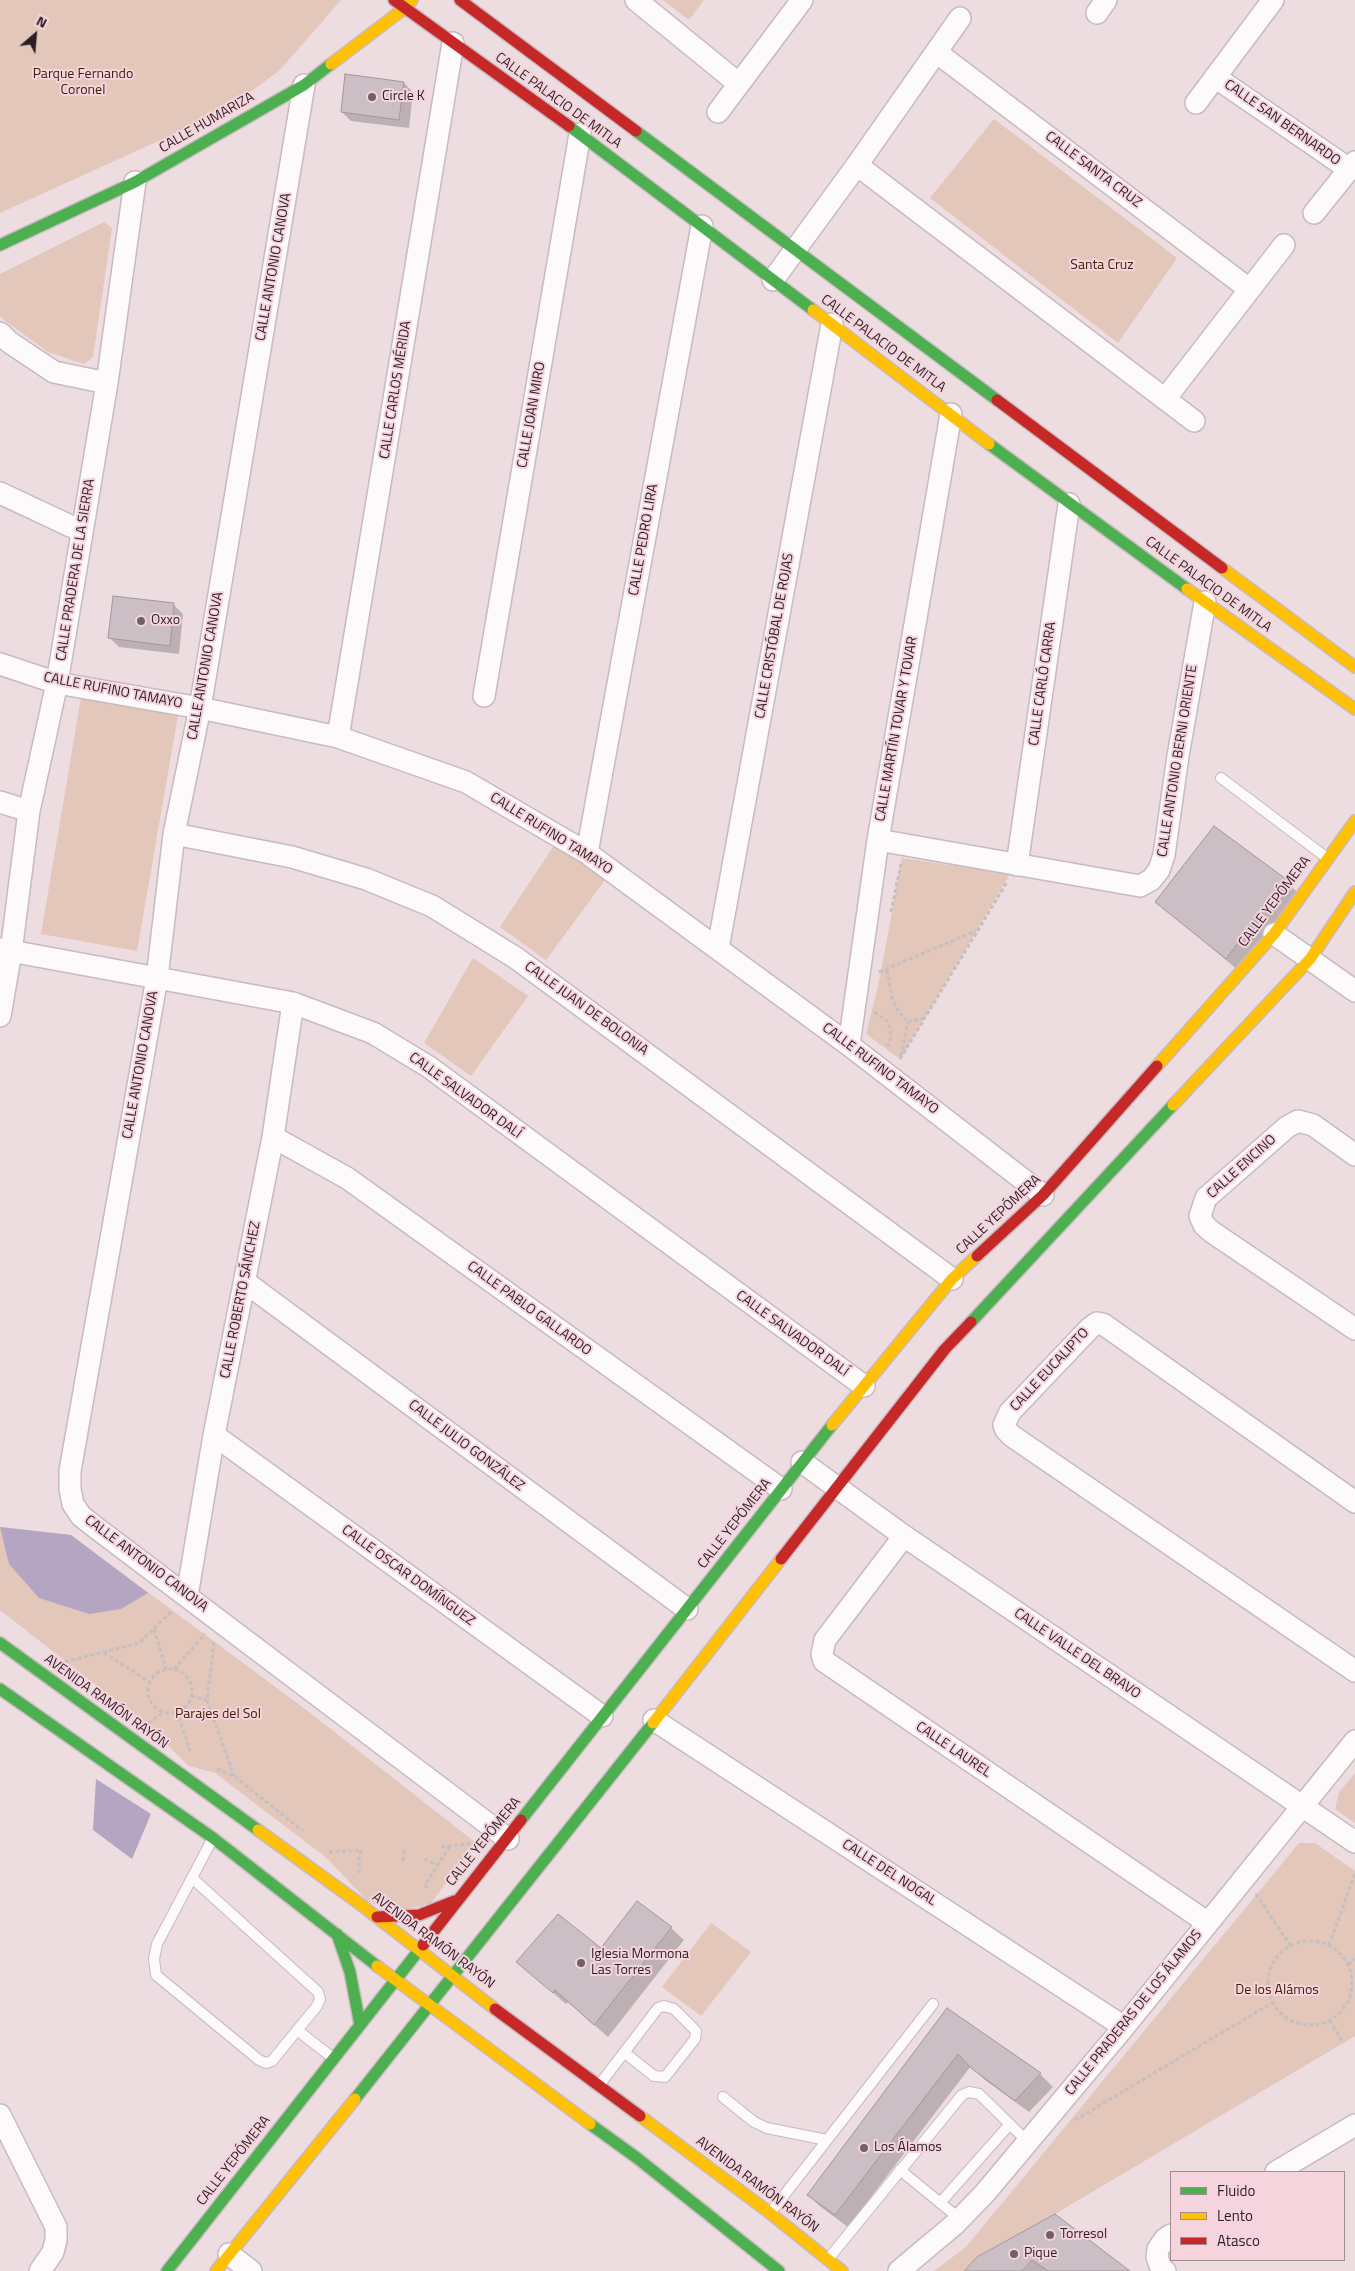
<!DOCTYPE html>
<html>
<head>
<meta charset="utf-8">
<style>
  body { margin:0 }
  #map { position:relative; width:1355px; height:2271px; overflow:hidden; background:#eddce0; font-family:"Titillium Web",sans-serif }
  canvas { display:block }
  .legend { position:absolute; left:1170px; top:2171px; width:175px; height:90px; box-sizing:border-box; background:#f5d4dd; border:1px solid #a48c93; margin:0; padding:6px 9px; list-style:none; font-size:15px; color:#2b1f23 }
  .legend li { display:flex; align-items:center; gap:10px; height:25px }
  .legend b { width:25px; border:1px solid #a48c93 }
  .north { position:absolute; left:10px; top:10px; width:50px; height:50px; -webkit-text-stroke:4px #f5d4dd; paint-order:stroke; rotate:27deg; font-size:14px; font-weight:700; line-height:20px; text-align:center; color:#2b1f23 }
  .north::after { content:''; display:block; margin:auto; width:18px; height:22px; background:#2b1f23; clip-path:polygon(50% 0,100% 100%,50% 72%,0 100%) }
</style>
</head>
<body>
<div id="map">
<canvas width="1355" height="2271"></canvas>
<ul class="legend">
<li><b style="height:6px;background:#4caf50"></b>Fluido</li>
<li><b style="height:6px;background:#ffc107"></b>Lento</li>
<li><b style="height:6px;background:#c62828"></b>Atasco</li>
</ul>
<div class="north">N</div>
</div>
<script>
const context = document.querySelector('canvas').getContext('2d');
context.lineJoin = 'round';
function paint(path, color) { context.fillStyle = color; context.fill(path, 'evenodd'); }
const toPath = rows => new Path2D(rows.map(r => 'M' + r).join(''));
function strokePath(path, color, width, dash) { context.strokeStyle = color; context.lineWidth = width; context.lineCap = dash ? 'butt' : 'round'; context.setLineDash(dash || []); context.stroke(path); }
function write(font, color, halo, rows, align = 'center') {
  context.font = font + ' "Titillium Web",sans-serif'; context.lineWidth = 4; context.setLineDash([]); context.textBaseline = 'middle'; context.strokeStyle = halo; context.fillStyle = color; for (const [text, x, y, turn = 0] of rows) {
    context.save(); context.translate(x, y); context.rotate((+turn || 0) * Math.PI / 180); context.textAlign = isNaN(turn) ? turn : align; if (halo) context.strokeText(text, 0, 0); context.fillText(text, 0, 0); context.restore();
  }
}
paint(toPath([
  [0,0,341,0,280,70,253,90,198,123,0,213],
  [663,0,704,0,689,20],
  [994,119,1177,258,1118,343,930,198],
  [104,222,112,228,93,357,84,364,48,352,0,317,0,274],
  [81,698,178,715,137,951,41,934],
  [557,841,608,876,546,960,500,927],
  [902,858,1010,874,900,1059,866,1034,879,982],
  [473,958,528,996,471,1076,424,1043],
  [0,1527,71,1535,309,1712,476,1843,431,1903,392,1913,366,1900,328,1859,215,1773,189,1766,146,1724,0,1610],
  [1355,1773,1355,1823,1335,1809,1339,1792],
  [1299,1843,1315,1843,1355,1871,1355,2036,1055,2214,977,2257,964,2271,934,2271,966,2247],
  [711,1923,751,1952,701,2016,662,1987]
]), '#e2c7ba');
paint(toPath([
  [0,1527,71,1535,148,1593,121,1609,89,1614,39,1598,9,1564],
  [96,1779,151,1814,132,1859,93,1830]
]), '#b4a6c2');
paint(toPath([
  [404,83,413,92,409,128,351,121,342,112],
  [174,605,183,614,179,654,119,647,109,637],
  [1214,828,1285,880,1298,893,1239,971,1157,902],
  [671,1928,684,1940,608,2037,568,2002,566,2004,518,1962,601,1950],
  [948,2009,1040,2074,1053,2087,1029,2112,985,2080,971,2066,848,2227,821,2207,808,2195],
  [1055,2215,1128,2271,965,2271]
]), '#0003');
const building = toPath([
  [345,74,404,82,399,120,341,112,345,74],
  [113,596,174,603,170,646,108,638,113,596],
  [1214,826,1286,879,1226,959,1155,902,1214,826],
  [637,1901,672,1927,594,2025,555,1990,553,1993,516,1962,558,1914,601,1948,637,1901],
  [947,2008,1041,2073,1015,2101,971,2068,958,2054,835,2215,807,2195,947,2008],
  [1055,2214,1130,2271,1048,2271,1032,2260,1022,2271,964,2271,977,2257,1055,2214]
]);
paint(building, '#ccbec5');
strokePath(building, '#a2969b', 1);
const lane = toPath([
  [1221,778,1327,858],
  [192,1878,318,1992,320,1999,317,2006,272,2061,266,2063,259,2060,156,1975,154,1959,157,1944,213,1838],
  [297,2030,333,2058],
  [600,2084,658,2008,664,2006,674,2009,696,2031,695,2039,665,2077,654,2076,625,2053],
  [723,2097,754,2122,767,2128,827,2140],
  [900,2170,960,2219],
  [940,2203,1010,2124],
  [771,2212,933,2004],
  [829,2258,962,2095,969,2092,979,2094,1027,2141]
]);
const street = toPath([
  [636,0,739,84],
  [1097,13,1106,0],
  [936,52,1249,289],
  [1215,77,1349,169],
  [304,85,200,708,174,834,157,978,70,1471,70,1489,73,1504,81,1516,95,1527,508,1839],
  [1196,103,1273,0],
  [718,112,802,0],
  [857,165,1194,421],
  [1314,213,1355,162],
  [773,280,857,165,960,18],
  [0,333,9,342,54,372,107,383],
  [1165,399,1284,245],
  [0,493,81,531],
  [0,664,57,683,200,708,338,737,466,782,587,853,849,1045,1043,1195],
  [484,696,580,134],
  [338,737,453,43],
  [0,802,29,811],
  [174,834,292,857,366,879,432,906,516,958,952,1279],
  [878,840,1140,886,1151,880,1159,870,1164,855,1178,756,1205,602],
  [587,853,702,226],
  [1017,865,1069,504],
  [1274,934,1355,991],
  [718,948,832,324],
  [0,949,293,1003,373,1033,429,1067,864,1386],
  [0,1016,11,952,29,811,57,683,107,383,135,182],
  [849,1045,878,840,951,414],
  [273,1137,347,1178,781,1489],
  [1355,1155,1313,1125,1298,1121,1287,1127,1206,1198,1200,1216,1204,1225,1212,1232,1355,1329],
  [245,1282,687,1609],
  [214,1435,602,1716],
  [802,1462,904,1536,1355,1842],
  [1355,1502,1103,1324,1097,1323,1090,1328,1010,1412,1004,1425,1006,1430,1012,1436,1355,1671],
  [904,1536,825,1640,822,1654,824,1661,1208,1923],
  [187,1596,214,1435,273,1137,293,1003],
  [654,1720,1124,2027],
  [0,2115,56,2227,56,2240,53,2252,40,2271],
  [1276,2172,1355,2125],
  [229,2254,251,2271],
  [899,2271,955,2224,985,2193,1124,2027,1355,1741],
  [1165,2271,1161,2268,1157,2257,1158,2249,1165,2239,1171,2235]
]);
const fast = toPath([
  [569,126,813,310],
  [636,131,997,400],
  [0,245,135,182,304,85,331,64],
  [989,444,1187,589],
  [971,1322,1173,1105],
  [0,1643,258,1830],
  [0,1689,213,1838,377,1966],
  [521,1820,832,1425],
  [337,1934,350,1972,360,2025],
  [355,2099,653,1723],
  [590,2124,637,2158,779,2271],
  [167,2271,423,1945]
]);
const slow = toPath([
  [331,64,405,8,412,0],
  [813,310,989,444],
  [1222,568,1355,667],
  [1187,589,1355,709],
  [1157,1066,1274,934,1355,821],
  [1173,1105,1310,959,1355,892],
  [832,1425,952,1279,977,1256],
  [653,1723,781,1559],
  [258,1830,356,1901,495,2009],
  [377,1966,590,2124],
  [640,2116,770,2213,842,2271],
  [216,2271,355,2099]
]);
const jam = toPath([
  [394,0,569,126],
  [460,0,636,131],
  [997,400,1222,568],
  [977,1256,1043,1195,1157,1066],
  [781,1559,945,1349,971,1322],
  [377,1917,419,1915,454,1901],
  [423,1945,521,1820],
  [495,2009,640,2116]
]);
strokePath(lane, '#c8babe', 12);
strokePath(street, '#c8babe', 24);
strokePath(fast, '#c8babe', 14);
strokePath(slow, '#c8babe', 14);
strokePath(jam, '#c8babe', 14);
strokePath(toPath([
  [891,912,901,864],
  [887,970,892,998,898,1011,908,1022],
  [879,972,976,931],
  [874,1012,887,1021,891,1030,890,1041,886,1049],
  [908,1022,924,1018],
  [901,1056,908,1022],
  [900,1059,1007,882],
  [154,1629,166,1669],
  [214,1642,207,1700,234,1776],
  [104,1653,150,1682],
  [65,1662,139,1643,172,1611],
  [174,1669,205,1634],
  '148 1691a22 22 0 1 1 44 0a22 22 0 1 1-44 0Z',
  [191,1696,207,1700],
  [177,1711,190,1751],
  [148,1723,164,1712],
  [217,1769,234,1776,303,1831],
  [441,1847,473,1843],
  [329,1852,361,1850,359,1860,359,1873],
  [424,1859,437,1865],
  [403,1861,404,1848],
  [427,1888,425,1885,450,1846],
  [1256,1894,1290,1945],
  '1268 1983a42 42 0 1 1 84 0a42 42 0 1 1-84 0Z',
  [1329,1945,1355,1874],
  [1348,1964,1355,1959],
  [1330,2020,1343,2043],
  [1075,2120,1272,2003]
]), '#c6bfc1', 3, [4, 2.5]);
strokePath(lane, '#fcfafa', 10);
strokePath(street, '#fcfafa', 21);
strokePath(fast, '#4caf50', 11);
strokePath(slow, '#ffc107', 11);
strokePath(jam, '#c62828', 11);
for (const [x, y, r, color] of [
  [372,97,5,"#6f6165"],
  [141,621,5,"#6f6165"],
  [581,1963,5,"#6f6165"],
  [864,2148,5,"#6f6165"],
  [1050,2235,5,"#6f6165"],
  [1014,2254,5,"#6f6165"]
]) { const dot = new Path2D(); dot.arc(x, y, r, 0, 2 * Math.PI); context.fillStyle = color; context.fill(dot); strokePath(dot, '#f5d4dd', 2); }
write('14px', '#411f00', '#f5d4dd', [
  ["Parque Fernando",83,75],
  ["Coronel",83,91],
  ["Santa Cruz",1102,266],
  ["Parajes del Sol",218,1715],
  ["De los Alámos",1277,1991]
]);
write('14px', '#2b1f23', '#f5d4dd', [
  ["Circle K",382,97],
  ["Oxxo",151,621],
  ["Iglesia Mormona",591,1955],
  ["Las Torres",591,1971],
  ["Los Álamos",874,2148],
  ["Torresol",1060,2235],
  ["Pique",1024,2254]
], 'left');
write('14px', '#2b1f23', '#f5d4dd', [
  ["CALLE PALACIO DE MITLA",558,101,36],
  ["CALLE HUMARIZA",207,123,-30],
  ["CALLE SAN BERNARDO",1282,123,35],
  ["CALLE SANTA CRUZ",1093,170,37],
  ["CALLE ANTONIO CANOVA",274,267,-80],
  ["CALLE PALACIO DE MITLA",883,344,37],
  ["CALLE CARLOS MÉRIDA",396,390,-81],
  ["CALLE JOAN MIRO",532,415,-80],
  ["CALLE PEDRO LIRA",644,540,-80],
  ["CALLE PRADERA DE LA SIERRA",76,570,-81],
  ["CALLE PALACIO DE MITLA",1208,585,36],
  ["CALLE CRISTÓBAL DE ROJAS",775,636,-80],
  ["CALLE ANTONIO CANOVA",206,666,-80],
  ["CALLE CARLÓ CARRA",1043,684,-82],
  ["CALLE RUFINO TAMAYO",113,691,11],
  ["CALLE MARTÍN TOVAR Y TOVAR",897,729,-80],
  ["CALLE ANTONIO BERNI ORIENTE",1178,761,-81],
  ["CALLE RUFINO TAMAYO",551,834,32],
  ["CALLE YEPÓMERA",1275,902,-53],
  ["CALLE JUAN DE BOLONIA",586,1009,36],
  ["CALLE ANTONIO CANOVA",141,1065,-80],
  ["CALLE RUFINO TAMAYO",880,1069,37],
  ["CALLE SALVADOR DALÍ",465,1096,36],
  ["CALLE ENCINO",1242,1167,-42],
  ["CALLE YEPÓMERA",999,1215,-43],
  ["CALLE ROBERTO SÁNCHEZ",241,1300,-79],
  ["CALLE PABLO GALLARDO",529,1309,36],
  ["CALLE SALVADOR DALÍ",792,1334,36],
  ["CALLE EUCALIPTO",1050,1370,-47],
  ["CALLE JULIO GONZÁLEZ",466,1446,37],
  ["CALLE YEPÓMERA",735,1524,-52],
  ["CALLE ANTONIO CANOVA",146,1564,37],
  ["CALLE OSCAR DOMÍNGUEZ",408,1576,36],
  ["CALLE VALLE DEL BRAVO",1077,1654,34],
  ["AVENIDA RAMÓN RAYÓN",106,1702,36],
  ["CALLE LAUREL",953,1750,34],
  ["CALLE YEPÓMERA",484,1842,-51],
  ["CALLE DEL NOGAL",889,1873,33],
  ["AVENIDA RAMÓN RAYÓN",433,1941,37],
  ["CALLE PRADERAS DE LOS ÁLAMOS",1134,2013,-51],
  ["CALLE YEPÓMERA",234,2161,-52],
  ["AVENIDA RAMÓN RAYÓN",757,2185,37]
]);
</script>
</body>
</html>
